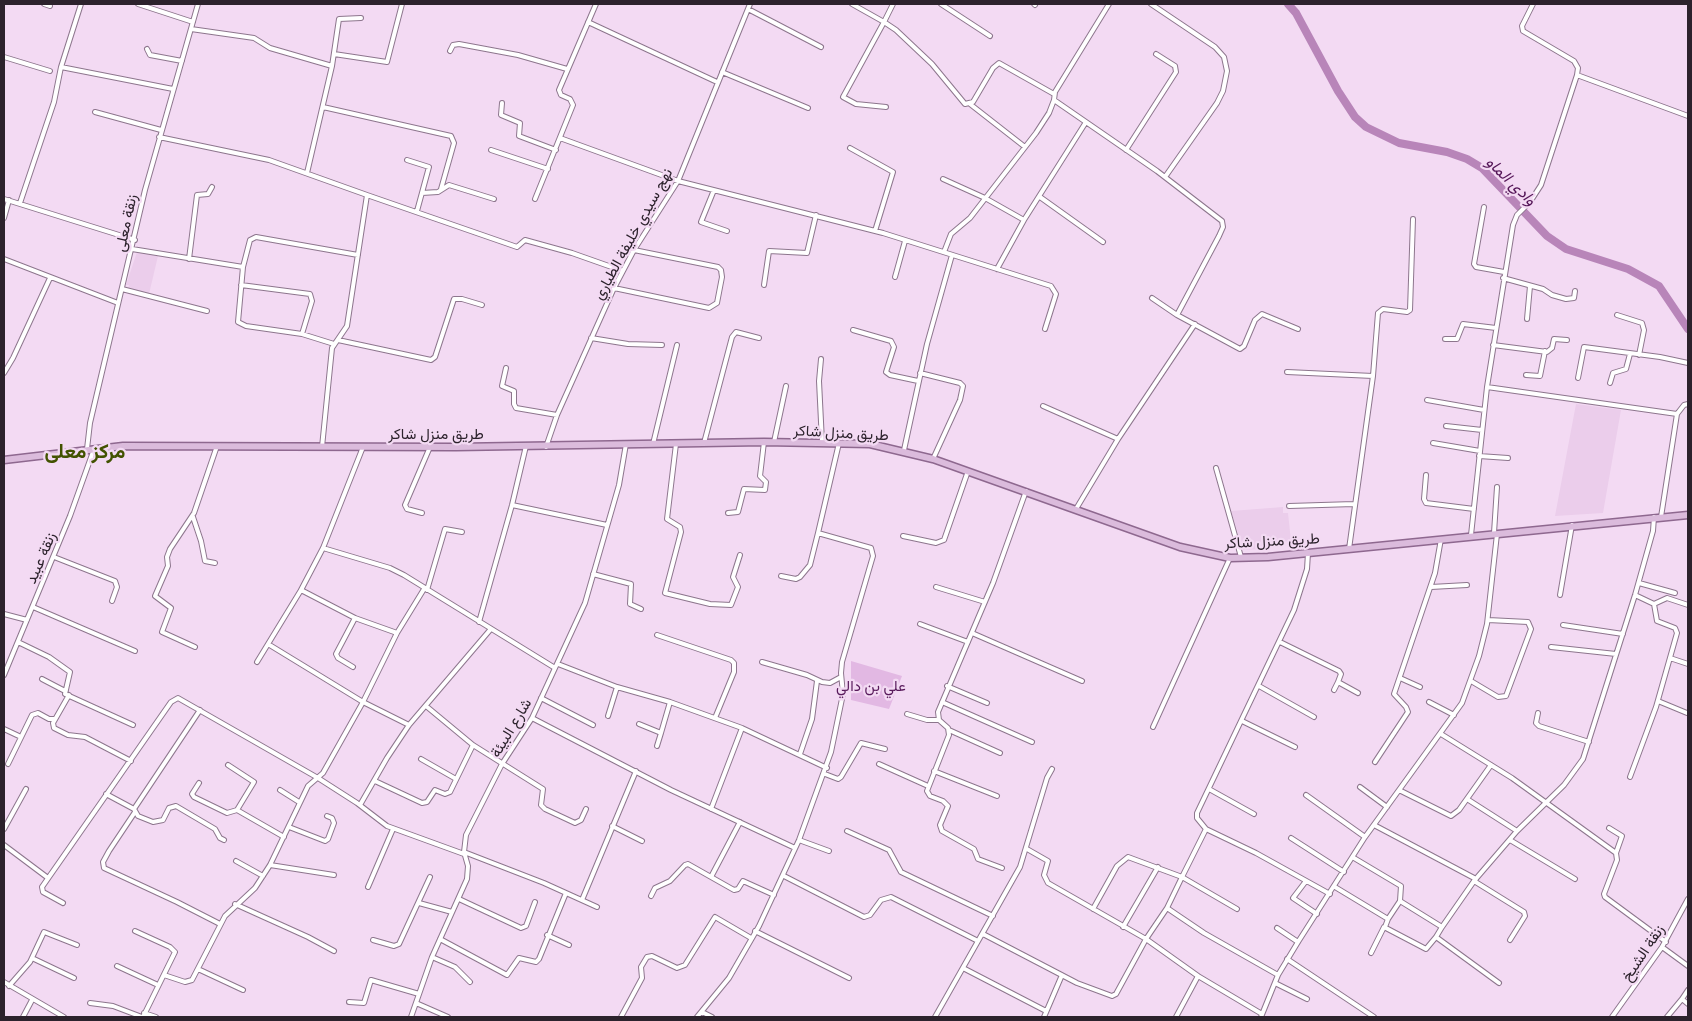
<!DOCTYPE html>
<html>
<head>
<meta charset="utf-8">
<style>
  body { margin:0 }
  #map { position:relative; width:1692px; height:1021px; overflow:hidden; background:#f3daf3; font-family:"Golos Text",sans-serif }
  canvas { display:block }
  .frame { position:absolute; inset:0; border:5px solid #2c222c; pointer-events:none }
</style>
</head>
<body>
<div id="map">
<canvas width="1692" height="1021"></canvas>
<div class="frame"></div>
</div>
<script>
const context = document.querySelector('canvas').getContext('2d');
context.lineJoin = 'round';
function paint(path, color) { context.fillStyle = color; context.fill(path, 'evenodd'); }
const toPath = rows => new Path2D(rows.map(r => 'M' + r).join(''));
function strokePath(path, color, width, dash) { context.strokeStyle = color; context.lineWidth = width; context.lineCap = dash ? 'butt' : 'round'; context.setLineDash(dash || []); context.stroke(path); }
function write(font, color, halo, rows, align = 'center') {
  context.font = font + ' "Golos Text",Vazirmatn,sans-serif'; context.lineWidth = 4.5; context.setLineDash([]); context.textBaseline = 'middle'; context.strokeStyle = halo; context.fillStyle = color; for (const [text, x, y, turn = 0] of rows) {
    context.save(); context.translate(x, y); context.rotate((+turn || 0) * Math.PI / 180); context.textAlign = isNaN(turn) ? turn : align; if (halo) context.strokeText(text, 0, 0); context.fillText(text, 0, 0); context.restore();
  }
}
paint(toPath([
  [137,252,158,256,149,294,128,289,129,285,126,285],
  [1576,404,1621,410,1603,513,1555,516],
  [1283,507,1283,513,1288,513,1291,541,1265,544,1262,549,1243,550,1231,511]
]), '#ebcdeb');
paint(toPath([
  [851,661,902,676,889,709,851,700]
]), '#e2b8e3');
strokePath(toPath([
  [1288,4,1296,13,1338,91,1355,117,1366,127,1399,143,1447,152,1467,159,1482,168,1547,236,1566,249,1628,269,1659,286,1688,329]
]), '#b885b9', 8);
const minor = toPath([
  [44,4,50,6],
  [138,4,193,22],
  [852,4,884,22,843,97,856,104,886,107],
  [893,4,884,22,896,30,932,64,965,104,973,102,993,68,999,63,1054,94],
  [941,4,990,36],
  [1034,4,1035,5],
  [1109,4,1055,92,1054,100,1157,171,1222,221,1223,227,1219,236,1177,315],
  [1151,4,1215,47,1224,57,1227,71,1223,91,1217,103,1165,177],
  [1533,4,1522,26,1523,31,1574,61,1578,68,1577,75],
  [748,9,821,47],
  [588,22,717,82],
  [191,29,254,38,270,48,332,66,307,173],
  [147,49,150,55,182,61],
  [450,51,453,45,459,44,518,55,567,69],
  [334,54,387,62,402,4],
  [4,57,50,71],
  [332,66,339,19,361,18],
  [61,67,173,89],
  [722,72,808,108],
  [502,103,501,115,520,123,519,136,556,150],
  [970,104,1025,147],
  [323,107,451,136,454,143,441,189],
  [95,112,161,130],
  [159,137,269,160,367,195,347,326,332,348,322,447],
  [560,138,678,181,883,233,1051,286,1056,294,1045,329],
  [850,148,893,172,875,231],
  [491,150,548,169],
  [1126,150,1176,72,1175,66,1156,54],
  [407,160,429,167,417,211],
  [943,179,985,198,1024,220],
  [714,190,701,222,727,231],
  [422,193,438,192,449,185,494,199],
  [367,195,517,247,525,240,572,253,623,271],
  [1040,197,1103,242],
  [4,199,135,240],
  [535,199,573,105,570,99,561,95,559,90,596,4],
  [20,203,54,102,61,67,81,4],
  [1484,207,1474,264,1476,267,1504,272],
  [4,218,9,200],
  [132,249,243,267],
  [944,252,951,234,970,218,1036,133,1049,113,1054,100],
  [4,259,118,303],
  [189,259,197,195,208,194,212,187],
  [997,269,1024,220,1086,122],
  [895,277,905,241],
  [1503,278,1543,289,1552,295,1566,299,1574,298,1575,291],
  [241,285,310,294,312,301,302,334],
  [764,285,769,251,807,253,816,215],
  [614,288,709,308,717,303,722,277,721,270,718,267,634,250],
  [122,289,207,311],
  [1152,298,1177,315,1240,349,1244,346,1255,320,1262,314,1298,329],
  [1617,315,1642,323,1644,330,1639,355],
  [1527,319,1530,286],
  [853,330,891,341,894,347,886,372,890,375,918,381],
  [591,338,628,344,662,345],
  [1445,339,1457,339,1463,324,1496,328],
  [338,340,431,360,435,357,454,299,462,299,482,305],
  [334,344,302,334,246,326,238,322,243,267,250,240,256,237,358,255],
  [1493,345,1547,352,1552,348,1554,339,1567,340],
  [821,359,819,381,822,442],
  [506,368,502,386,514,391,514,404,516,408,557,415],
  [1287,372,1373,376],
  [4,373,13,358,50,278],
  [920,373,960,383,963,386,960,400,933,459],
  [1526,375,1540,376,1545,351],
  [1578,378,1584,347,1660,357,1688,363],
  [1610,383,1613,373,1626,369,1630,354],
  [1487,387,1677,414,1661,517],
  [1427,400,1484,410],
  [1043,406,1118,439],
  [1677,414,1684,405,1688,404],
  [1446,426,1482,430],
  [774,442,786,386],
  [704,443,732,337,736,332,759,338],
  [1433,443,1480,451],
  [653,444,677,345],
  [676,444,667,519,680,527,681,532,665,593,710,604,731,605,738,587,733,577,740,555],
  [546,447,557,415,614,288,634,250,678,181,750,4],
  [87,449,90,423,145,190,198,4],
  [904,450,927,344,952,255],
  [1479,456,1508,458],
  [1216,468,1241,557],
  [1426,475,1424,499,1426,503,1474,509],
  [512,505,607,525],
  [1289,506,1354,504],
  [1076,509,1118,439,1195,324],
  [422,513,407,509,405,505,430,447],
  [728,513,738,512,744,489,765,490,766,482,760,476,764,442],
  [193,517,201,541,205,561,215,563],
  [1494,533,1497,487],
  [1471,535,1487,387,1513,225,1517,215,1530,202,1541,185,1577,75,1688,116],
  [903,536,936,543,944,540,968,471],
  [323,548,390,568,404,575,555,668],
  [1349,549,1373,376,1378,313,1383,309,1407,312,1410,310,1413,219],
  [1308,553,1307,569,1294,610,1197,813,1197,818,1206,829,1256,853,1330,894],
  [54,557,115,581,117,587,112,601],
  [593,574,631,584,630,604,641,609],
  [781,576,796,579,800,577,810,565,818,533],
  [1639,583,1675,593],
  [936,587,985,602],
  [1431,587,1467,585],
  [301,590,355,618,397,633],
  [427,590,445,529,462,532],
  [1560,595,1572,525],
  [1654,604,1667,598,1688,605],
  [33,607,135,651],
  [4,614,27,620],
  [479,622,512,505,526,446],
  [920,624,968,642],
  [1563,625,1623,634],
  [972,633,1082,681],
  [657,635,731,660,734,663,734,672,715,718],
  [18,642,49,657,70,672,65,694,133,725],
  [1280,642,1339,671,1341,674,1338,682,1358,693],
  [195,647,162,632,171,608,155,596,168,566,167,557,170,549,194,513,217,446],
  [1551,647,1616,654],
  [1670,658,1688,664],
  [257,662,301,590,323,548,363,447],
  [762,662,807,675,822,682,830,683,841,677],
  [558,664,617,687,670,702,742,728,827,768],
  [353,667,338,658,336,654,355,618],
  [4,675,70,516,94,449],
  [1400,678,1420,687],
  [42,679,65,691],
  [1471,681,1498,697,1506,696,1531,629,1528,622,1488,620],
  [947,686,987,703],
  [1259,686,1314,717],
  [1334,690,1338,682],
  [69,695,53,723,54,728,68,735,85,737,131,761],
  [541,698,593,725],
  [1658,701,1687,713],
  [942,702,1032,742],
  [1429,702,1454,715],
  [426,706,473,745,543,789,541,805,545,809,575,823,581,820,586,809],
  [1538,713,1536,723,1539,726,1589,742],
  [907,714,927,720,939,720],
  [608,716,617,687],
  [532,718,671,790,795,848],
  [1242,721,1295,747],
  [639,724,661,733,670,702],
  [409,725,363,702,397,633,424,589],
  [1153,727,1230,558],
  [4,729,21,737],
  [949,730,1000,753],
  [1441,734,1512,778,1616,853,1617,860,1604,894,1605,897,1666,942],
  [657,746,661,733],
  [800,754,812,719,817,681],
  [421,759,456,779],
  [1375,762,1408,712,1406,707,1394,694,1435,573,1441,539],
  [8,764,32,715,38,713,49,719,55,719],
  [879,764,928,786],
  [228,765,254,782,237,810],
  [934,771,997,796],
  [825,774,838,779,841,777,861,743,885,749],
  [1630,777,1656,707,1677,633,1675,628,1657,621,1654,604,1635,595],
  [375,781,422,803,427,802,435,790,445,794,450,792,473,745],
  [199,783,192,794,194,797,227,813,237,810,284,837],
  [1360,787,1387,807],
  [1209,789,1254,814],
  [280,790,299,802],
  [1399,790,1451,816,1459,810,1491,765],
  [106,794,134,809,138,816,153,822,163,820,169,808,176,806,215,829,220,838,224,840],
  [1306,795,1365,837],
  [1467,799,1517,831],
  [360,805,387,758,409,725,490,630],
  [134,809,200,710],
  [711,809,742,728],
  [135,812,109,851,103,862,104,868,177,902,220,924],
  [1374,825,1476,879],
  [612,826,642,841],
  [289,827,325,841,328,839,334,823,332,818,327,816],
  [1609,828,1622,836,1616,853],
  [4,829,26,789],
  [847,831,889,850,901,872,993,916],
  [1291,838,1344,872],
  [799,840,829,851],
  [1510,840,1575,879],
  [4,845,48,878],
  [1027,849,1048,861,1044,875,1048,883,1146,939,1198,976,1262,1014],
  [464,852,544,883,597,907],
  [1354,858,1401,886,1400,901,1442,927,1474,881,1517,831,1564,785,1583,759,1635,595,1653,531,1654,517],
  [236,861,263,876],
  [270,865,334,875],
  [1002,868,978,859,974,849,942,831,940,825,948,806,943,801,930,796,927,791,949,735,948,728,939,720,938,712,993,583,1026,491],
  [784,876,864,917,870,915,881,900,891,897,978,941],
  [711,877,734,890,738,889,743,881,774,895],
  [1306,881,1293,898,1317,914],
  [1474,881,1524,912,1525,916,1510,940],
  [368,887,393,829],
  [1335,887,1388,919,1385,927],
  [651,896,655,888,670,881,685,865,688,864,711,877,740,822],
  [459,899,521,928,526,926,535,902],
  [582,900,636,771],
  [63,903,43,892,42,887,171,702,178,698,318,778,357,803,387,826,464,854],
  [419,903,452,912],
  [235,904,308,937,334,951],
  [1167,908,1204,933,1278,975],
  [1093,909,1117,866,1128,857,1182,877,1206,829],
  [1388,919,1400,901],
  [1123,927,1158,867],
  [1442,927,1436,937,1499,983],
  [1277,928,1298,942],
  [135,931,170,947,175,952,143,1017],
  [755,931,849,978],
  [983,934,1077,983,1112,996,1116,994,1146,939,1167,908,1182,877,1237,909],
  [547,935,569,945],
  [440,939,507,975,519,958,536,962,539,959,566,893],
  [373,940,394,946,399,944,430,877],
  [1662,947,1688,966],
  [1371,953,1384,927,1426,949,1436,937],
  [432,957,455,967,470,982],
  [32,958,74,978],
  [1287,959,1374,1017],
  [117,966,158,985],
  [963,968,1046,1011],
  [198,969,243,990],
  [164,975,185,982,192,980,225,916,255,888,270,865,308,786,323,773,363,702,268,644],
  [4,982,64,1017],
  [1275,983,1307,999],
  [9,986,30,962,44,932,77,945],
  [1688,990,1682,999,1688,1004],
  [349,1002,364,1003,371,980,419,994],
  [90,1003,113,1006,142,1017],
  [416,1003,448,1017],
  [702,1012,712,1017],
  [144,1013,156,1017],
  [23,1017,32,1000],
  [411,1017,432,957,467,879,468,866,464,852,466,835,502,764,532,718,585,603,619,485,626,444],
  [621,1017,642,978,641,967,647,957,652,956,677,968,685,965,715,917,751,938],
  [697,1017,729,978,759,926,799,840,831,752,843,694,841,673,842,662,873,556,871,548,818,533,839,443],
  [935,1017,1020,867,1047,778,1052,769],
  [1044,1017,1062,975],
  [1176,1017,1198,976],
  [1261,1017,1278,975,1298,942,1365,837,1462,703,1479,656,1487,624,1497,534],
  [1612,1017,1662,947,1688,899],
  [1667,1017,1682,999]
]);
const primary = toPath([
  [4,460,123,446,456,447,764,442,870,444,933,459,1180,547,1230,558,1268,557,1688,515]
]);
strokePath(minor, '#8d768d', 6);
strokePath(primary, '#8e688f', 9);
strokePath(minor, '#fff', 4);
strokePath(primary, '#dbbbdc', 6);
write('15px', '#2c222c', '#f3daf3', [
  ["زنقة معلى",126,223,-78],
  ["نهج سيدي خليفة الطياري",633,234,-61],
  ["طريق منزل شاكر",841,433,3],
  ["طريق منزل شاكر",436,434],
  ["طريق منزل شاكر",1272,541,-3],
  ["زنقة عبيد",41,558,-67],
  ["شارع البيئة",511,728,-59],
  ["زنقة الشيخ",1643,953,-56]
]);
write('15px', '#581a5b', '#f3daf3', [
  ["علي بن دالي",871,686]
]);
write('italic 16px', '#541557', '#f3daf3', [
  ["وادي الماو",1511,181,44]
]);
write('bold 20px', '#425200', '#f3daf3', [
  ["مركز معلى",85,452]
]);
</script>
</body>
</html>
